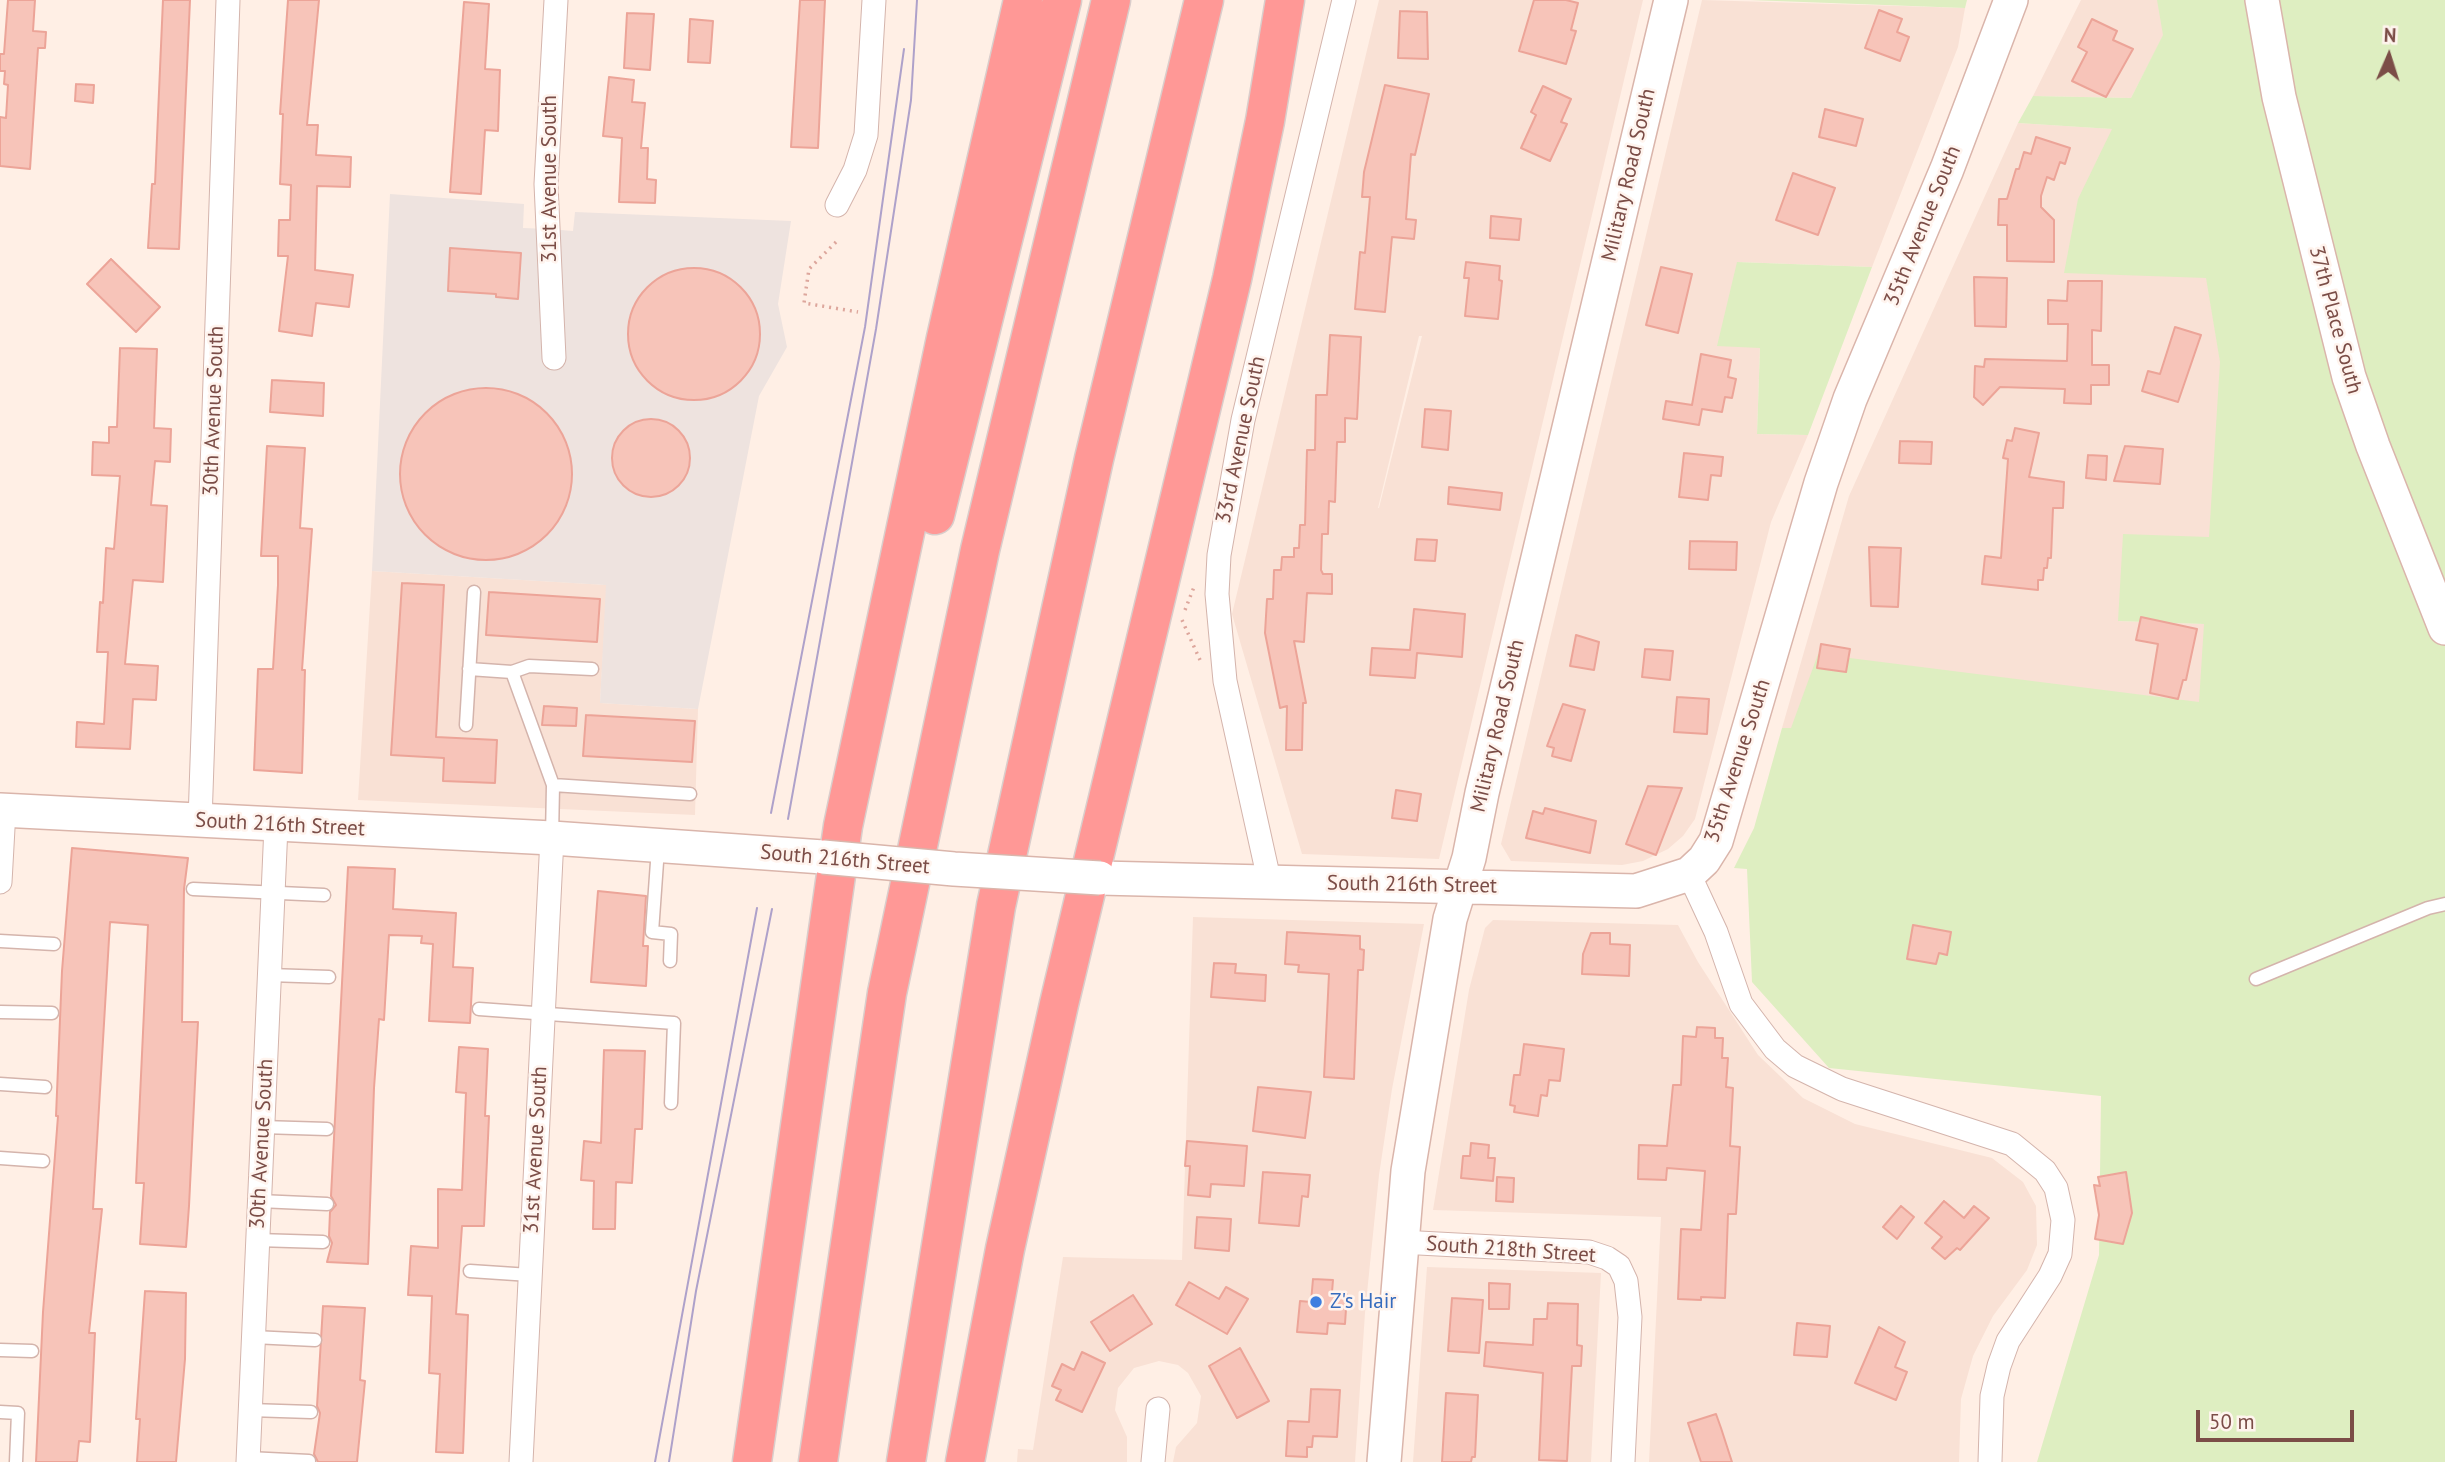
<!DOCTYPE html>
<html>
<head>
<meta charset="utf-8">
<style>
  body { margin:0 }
  #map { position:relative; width:2445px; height:1462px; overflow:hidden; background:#ffefe5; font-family:"PT Sans",sans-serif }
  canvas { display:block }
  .north { position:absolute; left:2354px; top:21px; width:70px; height:70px; -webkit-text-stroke:5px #fff4ee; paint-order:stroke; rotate:3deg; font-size:19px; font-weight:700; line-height:28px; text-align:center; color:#7b4d47 }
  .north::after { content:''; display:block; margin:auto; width:24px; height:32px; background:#7b4d47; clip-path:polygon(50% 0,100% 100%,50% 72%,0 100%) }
  .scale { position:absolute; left:2196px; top:1410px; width:158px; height:32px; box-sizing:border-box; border:4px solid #7b4d47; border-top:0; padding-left:9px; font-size:21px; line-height:24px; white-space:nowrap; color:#7b4d47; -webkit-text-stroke:5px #fff4ee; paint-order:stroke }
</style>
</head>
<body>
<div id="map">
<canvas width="2445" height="1462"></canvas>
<div class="north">N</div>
<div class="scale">50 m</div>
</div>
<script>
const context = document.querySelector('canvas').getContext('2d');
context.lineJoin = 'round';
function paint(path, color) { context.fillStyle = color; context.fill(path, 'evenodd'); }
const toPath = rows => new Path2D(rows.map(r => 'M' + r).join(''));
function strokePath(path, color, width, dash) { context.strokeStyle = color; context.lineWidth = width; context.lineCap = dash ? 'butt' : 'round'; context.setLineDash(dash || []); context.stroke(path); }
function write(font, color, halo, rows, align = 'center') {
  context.font = font + ' "PT Sans",sans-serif'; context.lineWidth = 5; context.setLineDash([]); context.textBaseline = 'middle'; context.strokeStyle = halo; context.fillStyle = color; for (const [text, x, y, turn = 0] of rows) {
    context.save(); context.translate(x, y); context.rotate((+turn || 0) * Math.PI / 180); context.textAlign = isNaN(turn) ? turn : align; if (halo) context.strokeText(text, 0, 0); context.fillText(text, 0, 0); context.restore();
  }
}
paint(toPath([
  [1379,0,1643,0,1439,859,1302,854,1232,614],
  [1419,336,1422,336,1379,508,1378,508],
  [1702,0,1965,8,1958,47,1872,267,1737,262,1760,348,1757,434,1808,435,1771,522,1695,819,1683,836,1668,849,1643,861,1622,865,1511,861,1501,844],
  [2081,0,2182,0,2131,98,2033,96],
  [2018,123,2113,129,2280,281,2267,539,2118,621,2263,626,2255,798,1932,734,1782,728,1849,496],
  [372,571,607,585,600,703,698,709,695,815,358,800],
  [1193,917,1424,924,1392,1089,1379,1175,1365,1313,1355,1462,1173,1462,1176,1447,1197,1423,1201,1396,1188,1373,1178,1365,1159,1361,1134,1368,1118,1388,1115,1410,1127,1437,1127,1462,1017,1462,1018,1449,1033,1450,1063,1257,1182,1260],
  [1493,920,1678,925,1698,962,1758,1055,1803,1098,1855,1124,1992,1158,2023,1182,2036,1206,2037,1245,2027,1270,1993,1316,1973,1356,1961,1399,1959,1462,1649,1462,1661,1217,1433,1210,1469,990,1485,928],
  [1427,1267,1601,1273,1591,1462,1413,1462]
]), '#f9e1d5');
paint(toPath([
  [390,194,524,204,523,228,548,229,573,231,575,212,791,221,778,304,787,347,759,396,698,709,600,703,606,585,372,571]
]), '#eee3df');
paint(toPath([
  [1750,0,1967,0,1965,8],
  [2157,0,2445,0,2445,1462,2037,1462,2099,1255,2101,1096,1829,1068,1752,982,1747,869,1734,868,1754,828,1782,728,1791,728,1818,654,2199,702,2204,624,2118,621,2123,534,2209,537,2220,362,2206,278,2064,273,2078,199,2112,129,2018,123,2033,96,2131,98,2163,35],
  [1737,262,1872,267,1808,435,1757,434,1760,348,1717,346]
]), '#deeec1');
const building = toPath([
  [8,0,35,0,33,31,46,32,45,48,38,48,30,169,0,166,0,117,6,118,8,85,4,84,5,71,0,71,0,54,4,54,8,0],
  [163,0,190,0,179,249,148,248,152,184,155,184,163,0],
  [288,0,319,0,307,125,318,125,316,155,351,157,350,187,317,186,315,270,353,275,349,307,316,303,312,336,279,331,288,256,278,256,279,220,290,220,291,185,280,184,283,114,280,114,288,0],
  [800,0,825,0,818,148,791,147,800,0],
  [1534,0,1566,0,1578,3,1571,30,1576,31,1566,64,1519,51,1534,0],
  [464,2,489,4,485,69,500,70,498,131,485,130,481,194,450,192,464,2],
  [1879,10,1902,19,1897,32,1909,37,1900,61,1865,48,1879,10],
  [1400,11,1427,12,1428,59,1398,58,1400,11],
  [627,13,654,14,650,70,624,68,627,13],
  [690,19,713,21,710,63,688,62,690,19],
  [2092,19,2117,31,2113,40,2133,49,2106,97,2072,81,2087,52,2078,47,2092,19],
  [609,77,634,80,632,102,645,103,641,148,648,148,647,179,656,180,655,203,619,202,622,138,603,136,609,77],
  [76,84,94,85,93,103,75,101,76,84],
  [1385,85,1429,94,1415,155,1411,154,1406,219,1416,220,1414,239,1392,237,1385,312,1355,309,1360,252,1365,253,1370,197,1362,197,1364,172,1385,85],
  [1543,86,1571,99,1561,122,1567,124,1550,161,1521,148,1536,115,1531,112,1543,86],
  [1825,109,1863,119,1856,146,1819,137,1825,109],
  [2036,137,2070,148,2065,164,2060,162,2054,180,2047,177,2041,196,2041,207,2054,220,2054,262,2007,261,2007,225,1998,225,1999,199,2007,199,2016,169,2019,169,2024,152,2031,154,2036,137],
  [1793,173,1835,188,1818,235,1776,220,1793,173],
  [1491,216,1521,219,1519,240,1490,238,1491,216],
  [450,248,521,253,518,299,496,297,496,294,448,291,450,248],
  [111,259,160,307,136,332,87,284,111,259],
  [1466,262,1500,266,1499,280,1502,281,1498,319,1465,316,1469,278,1464,278,1466,262],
  [1661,267,1692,274,1678,333,1646,325,1661,267],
  '628 334a66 66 0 1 1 132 0a66 66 0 1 1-132 0Z',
  [1974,277,2007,278,2006,327,1975,326,1974,277],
  [2068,281,2102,281,2101,331,2092,330,2092,365,2109,365,2109,385,2091,385,2091,404,2064,403,2065,389,2000,387,1983,405,1974,397,1975,366,1984,367,1985,359,2067,361,2068,324,2048,324,2048,300,2067,301,2068,281],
  [2175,327,2201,335,2178,402,2142,391,2148,371,2160,374,2175,327],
  [1330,335,1361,337,1357,419,1345,418,1345,442,1337,442,1335,502,1329,501,1328,534,1322,534,1321,570,1323,574,1332,574,1332,594,1307,593,1304,642,1294,641,1306,703,1303,703,1302,750,1286,750,1287,706,1280,708,1265,633,1267,599,1273,599,1274,570,1281,570,1282,557,1294,557,1294,548,1299,548,1300,525,1305,525,1307,450,1315,450,1316,395,1327,395,1330,335],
  [120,348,157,349,154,428,171,429,170,462,155,461,151,505,167,506,163,582,133,580,125,664,158,666,156,700,133,699,130,749,76,747,77,722,104,724,108,652,97,652,100,602,103,603,106,548,114,549,120,476,92,475,93,442,109,443,109,427,117,427,120,348],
  [1701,354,1731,360,1728,377,1736,379,1732,398,1725,397,1722,412,1702,409,1699,425,1663,419,1666,401,1692,405,1701,354],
  [272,380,324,383,323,416,270,412,272,380],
  '400 474a86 86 0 1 1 172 0a86 86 0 1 1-172 0Z',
  [1425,409,1451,411,1448,450,1422,447,1425,409],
  '612 458a39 39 0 1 1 78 0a39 39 0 1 1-78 0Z',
  [2015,428,2039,433,2029,477,2064,482,2063,508,2053,508,2051,558,2048,558,2047,568,2044,568,2043,580,2038,580,2038,590,1982,584,1985,556,2001,558,2008,459,2003,458,2007,440,2012,441,2015,428],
  [1900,441,1932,442,1931,464,1899,463,1900,441],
  [267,446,305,448,300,528,312,529,302,670,305,670,302,773,254,770,258,669,273,669,278,585,278,556,261,556,267,446],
  [2125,446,2163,449,2160,484,2114,481,2125,446],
  [1684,453,1723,457,1721,476,1711,475,1708,500,1679,497,1684,453],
  [2088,455,2107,456,2106,480,2086,478,2088,455],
  [1449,487,1502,493,1500,510,1448,504,1449,487],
  [1417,539,1437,540,1435,561,1415,560,1417,539],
  [1690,541,1737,542,1736,570,1689,569,1690,541],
  [1869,547,1901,548,1898,607,1871,606,1869,547],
  [402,583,444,585,436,737,497,740,495,783,443,781,444,758,391,755,402,583],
  [489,592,600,599,597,642,486,635,489,592],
  [1414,609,1465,614,1462,657,1417,653,1415,678,1370,675,1372,648,1410,650,1414,609],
  [2141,617,2197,629,2186,680,2183,680,2178,699,2150,693,2158,644,2136,640,2141,617],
  [1576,635,1599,642,1594,670,1570,666,1576,635],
  [1821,644,1850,649,1846,672,1817,668,1821,644],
  [1645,649,1673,651,1670,680,1642,677,1645,649],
  [1677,697,1709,699,1707,734,1674,732,1677,697],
  [1563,704,1585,710,1571,761,1552,756,1554,748,1547,746,1563,704],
  [544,706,577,708,576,726,542,725,544,706],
  [586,715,695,721,692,762,583,756,586,715],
  [1648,786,1682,788,1656,855,1626,844,1648,786],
  [1396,790,1421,794,1417,821,1392,818,1396,790],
  [1545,808,1596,821,1590,853,1526,838,1533,811,1543,814,1545,808],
  [72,848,188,858,184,889,182,1022,198,1022,189,1206,186,1247,140,1244,144,1183,136,1183,148,925,110,922,93,1209,102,1209,89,1333,95,1333,90,1442,79,1441,77,1462,36,1462,43,1312,58,1116,56,1116,62,971,72,848],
  [348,867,395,869,393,909,456,913,453,967,473,968,470,1023,429,1021,433,944,421,943,422,936,389,935,384,1020,379,1019,374,1088,368,1264,327,1262,332,1243,329,1236,330,1212,336,1205,331,1196,348,867],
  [598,891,646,896,643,946,648,946,646,986,591,982,598,891],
  [1913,925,1951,932,1947,955,1939,953,1936,964,1907,959,1913,925],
  [1287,932,1360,936,1360,949,1364,950,1363,970,1358,970,1354,1079,1324,1077,1329,974,1298,972,1299,965,1285,964,1287,932],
  [1591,933,1610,933,1610,944,1630,945,1629,976,1582,974,1583,954,1591,933],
  [1214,963,1236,964,1235,973,1266,975,1265,1001,1211,997,1214,963],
  [1697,1027,1715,1028,1715,1038,1723,1038,1722,1058,1728,1058,1726,1087,1733,1088,1730,1146,1740,1147,1736,1214,1728,1214,1725,1298,1701,1297,1701,1300,1678,1299,1681,1229,1701,1230,1705,1171,1667,1168,1666,1180,1638,1179,1639,1145,1667,1146,1673,1085,1681,1085,1683,1036,1696,1037,1697,1027],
  [1524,1044,1564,1049,1560,1081,1549,1080,1547,1096,1541,1095,1538,1116,1514,1112,1515,1106,1510,1105,1514,1075,1520,1075,1524,1044],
  [459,1047,488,1049,485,1116,489,1116,484,1226,462,1226,456,1314,468,1315,463,1453,436,1452,440,1374,429,1373,432,1296,408,1295,411,1246,438,1248,438,1189,462,1190,466,1093,456,1092,459,1047],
  [604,1050,645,1051,642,1129,635,1129,632,1183,616,1182,615,1229,593,1229,594,1181,581,1180,584,1141,601,1143,604,1050],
  [1258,1087,1311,1092,1305,1138,1253,1131,1258,1087],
  [1187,1141,1247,1146,1244,1186,1211,1184,1210,1197,1188,1195,1190,1166,1185,1166,1187,1141],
  [1471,1143,1489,1145,1488,1158,1495,1158,1493,1181,1461,1178,1463,1156,1470,1156,1471,1143],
  [1263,1172,1310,1175,1308,1197,1302,1196,1299,1226,1259,1223,1263,1172],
  [2126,1172,2132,1213,2123,1244,2095,1239,2099,1215,2094,1185,2100,1186,2098,1177,2126,1172],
  [1497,1177,1514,1178,1513,1202,1496,1201,1497,1177],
  [1944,1201,1964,1218,1974,1206,1989,1218,1960,1250,1957,1248,1945,1259,1932,1248,1942,1237,1925,1223,1944,1201],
  [1901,1206,1914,1217,1897,1239,1883,1227,1901,1206],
  [1197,1217,1231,1219,1229,1251,1195,1248,1197,1217],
  [1313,1279,1333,1280,1332,1292,1347,1294,1345,1324,1328,1323,1327,1334,1297,1332,1300,1301,1311,1302,1313,1279],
  [1189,1282,1219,1299,1226,1287,1248,1299,1227,1334,1176,1305,1189,1282],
  [1489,1283,1510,1284,1509,1309,1489,1309,1489,1283],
  [145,1291,186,1293,185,1359,176,1462,137,1462,140,1419,136,1419,145,1291],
  [1133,1295,1152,1324,1110,1351,1091,1322,1133,1295],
  [1452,1298,1483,1300,1479,1353,1448,1351,1452,1298],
  [1548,1303,1578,1304,1577,1345,1582,1346,1581,1366,1572,1366,1567,1461,1539,1460,1543,1373,1484,1366,1486,1342,1533,1345,1534,1319,1547,1319,1548,1303],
  [323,1306,365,1308,360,1380,365,1381,357,1462,318,1462,314,1454,320,1413,317,1406,323,1306],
  [1797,1323,1830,1326,1827,1357,1794,1355,1797,1323],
  [1879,1327,1905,1342,1895,1367,1907,1372,1896,1400,1855,1383,1879,1327],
  [1240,1348,1269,1401,1237,1418,1209,1366,1240,1348],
  [1082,1352,1105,1363,1082,1412,1056,1400,1061,1390,1052,1386,1062,1364,1074,1370,1082,1352],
  [1311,1389,1340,1390,1337,1437,1313,1436,1312,1447,1307,1447,1307,1457,1286,1456,1288,1421,1309,1422,1311,1389],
  [1446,1393,1478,1395,1475,1457,1472,1457,1471,1462,1442,1462,1446,1393],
  [1716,1414,1721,1428,1732,1462,1701,1462,1688,1423,1716,1414]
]);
paint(building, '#f7c4b9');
strokePath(building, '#eca498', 2);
const lane = toPath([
  [469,669,512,672,553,785,552,838],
  [512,672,529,666,592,669],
  [466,725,474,592],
  [553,785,690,794],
  [658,848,652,932,671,934,670,961],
  [193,889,324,895],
  [0,941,54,944],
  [269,975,329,977],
  [2256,979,2428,908,2445,904],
  [479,1009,674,1023,671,1103],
  [0,1012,52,1013],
  [0,1084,45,1087],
  [262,1127,327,1129],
  [0,1158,43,1161],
  [259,1201,327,1204],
  [257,1240,323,1242],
  [470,1271,530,1275],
  [253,1337,315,1340],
  [0,1350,32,1351],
  [250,1410,311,1412],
  [0,1412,18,1413,16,1462],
  [248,1458,309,1461]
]);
const street = toPath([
  [837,205,855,170,866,135,874,0],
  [554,358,546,184,556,0],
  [200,821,228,0],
  [1689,874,1716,932,1741,1004,1775,1049,1795,1066,1842,1089,2012,1144,2045,1171,2056,1188,2063,1220,2060,1254,2050,1276,2008,1341,1999,1366,1992,1396,1990,1462],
  [0,882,4,810],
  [1270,884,1225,681,1217,594,1219,555,1243,420,1344,0],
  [1400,1242,1589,1252,1607,1258,1619,1266,1626,1281,1630,1317,1623,1462],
  [248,1462,276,826],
  [521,1462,552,838],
  [1153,1462,1158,1409]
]);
const secondary = toPath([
  [2262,0,2279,97,2349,377,2373,446,2445,628],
  [0,810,552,838,823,857],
  [1100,878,1636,891,1689,874,1704,860,1716,841,1821,483,1850,399,1947,169,2011,0],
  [1384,1462,1408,1171,1450,919,1469,858,1482,793,1671,0]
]);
const highway = toPath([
  [935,515,1062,0],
  [752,1462,843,826,946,338,1023,0],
  [818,1462,887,993,980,550,1111,0],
  [906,1462,996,906,1094,459,1204,0],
  [965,1462,1005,1249,1059,1004,1232,279,1265,121,1285,0]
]);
strokePath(lane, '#d4b4ac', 15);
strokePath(street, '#d4b4ac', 25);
strokePath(secondary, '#dab5ab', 36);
strokePath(highway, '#dacdcb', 41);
strokePath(toPath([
  [836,242,809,269,804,303,858,312],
  [1185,610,1194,587],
  [1182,620,1200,660]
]), '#dda69c', 3.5, [2, 5]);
strokePath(lane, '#fff', 12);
strokePath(street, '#fff', 23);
strokePath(secondary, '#fff', 33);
strokePath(highway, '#ff9896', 38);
strokePath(toPath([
  [771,813,865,327,904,49],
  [788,819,876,329,911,100,917,0],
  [655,1462,757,908],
  [669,1462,696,1291,772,909]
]), '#aea1ca', 2);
const secondaryBridge = toPath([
  [823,857,954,869,1100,878]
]);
strokePath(secondaryBridge, '#dab5ab', 36, []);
strokePath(secondaryBridge, '#fff', 33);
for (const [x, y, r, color] of [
  [1316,1302,7,"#3f7fe0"]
]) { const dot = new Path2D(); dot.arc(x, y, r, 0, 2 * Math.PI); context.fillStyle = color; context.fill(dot); strokePath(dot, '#fff4ee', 2.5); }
write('21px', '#7b4d47', '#fff4ee', [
  ["Military Road South",1629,175,-77],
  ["31st Avenue South",550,179,-90],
  ["35th Avenue South",1923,226,-68],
  ["37th Place South",2335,320,75],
  ["30th Avenue South",214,411,-88],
  ["33rd Avenue South",1241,440,-78],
  ["Military Road South",1498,726,-77],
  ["35th Avenue South",1738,761,-72],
  ["South 216th Street",280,825,3],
  ["South 216th Street",845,860,5],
  ["South 216th Street",1412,885,1],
  ["30th Avenue South",262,1144,-87],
  ["31st Avenue South",536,1150,-87],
  ["South 218th Street",1511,1250,4]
]);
write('21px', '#366cbe', '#fff4ee', [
  ["Z's Hair",1330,1302]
], 'left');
</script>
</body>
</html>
